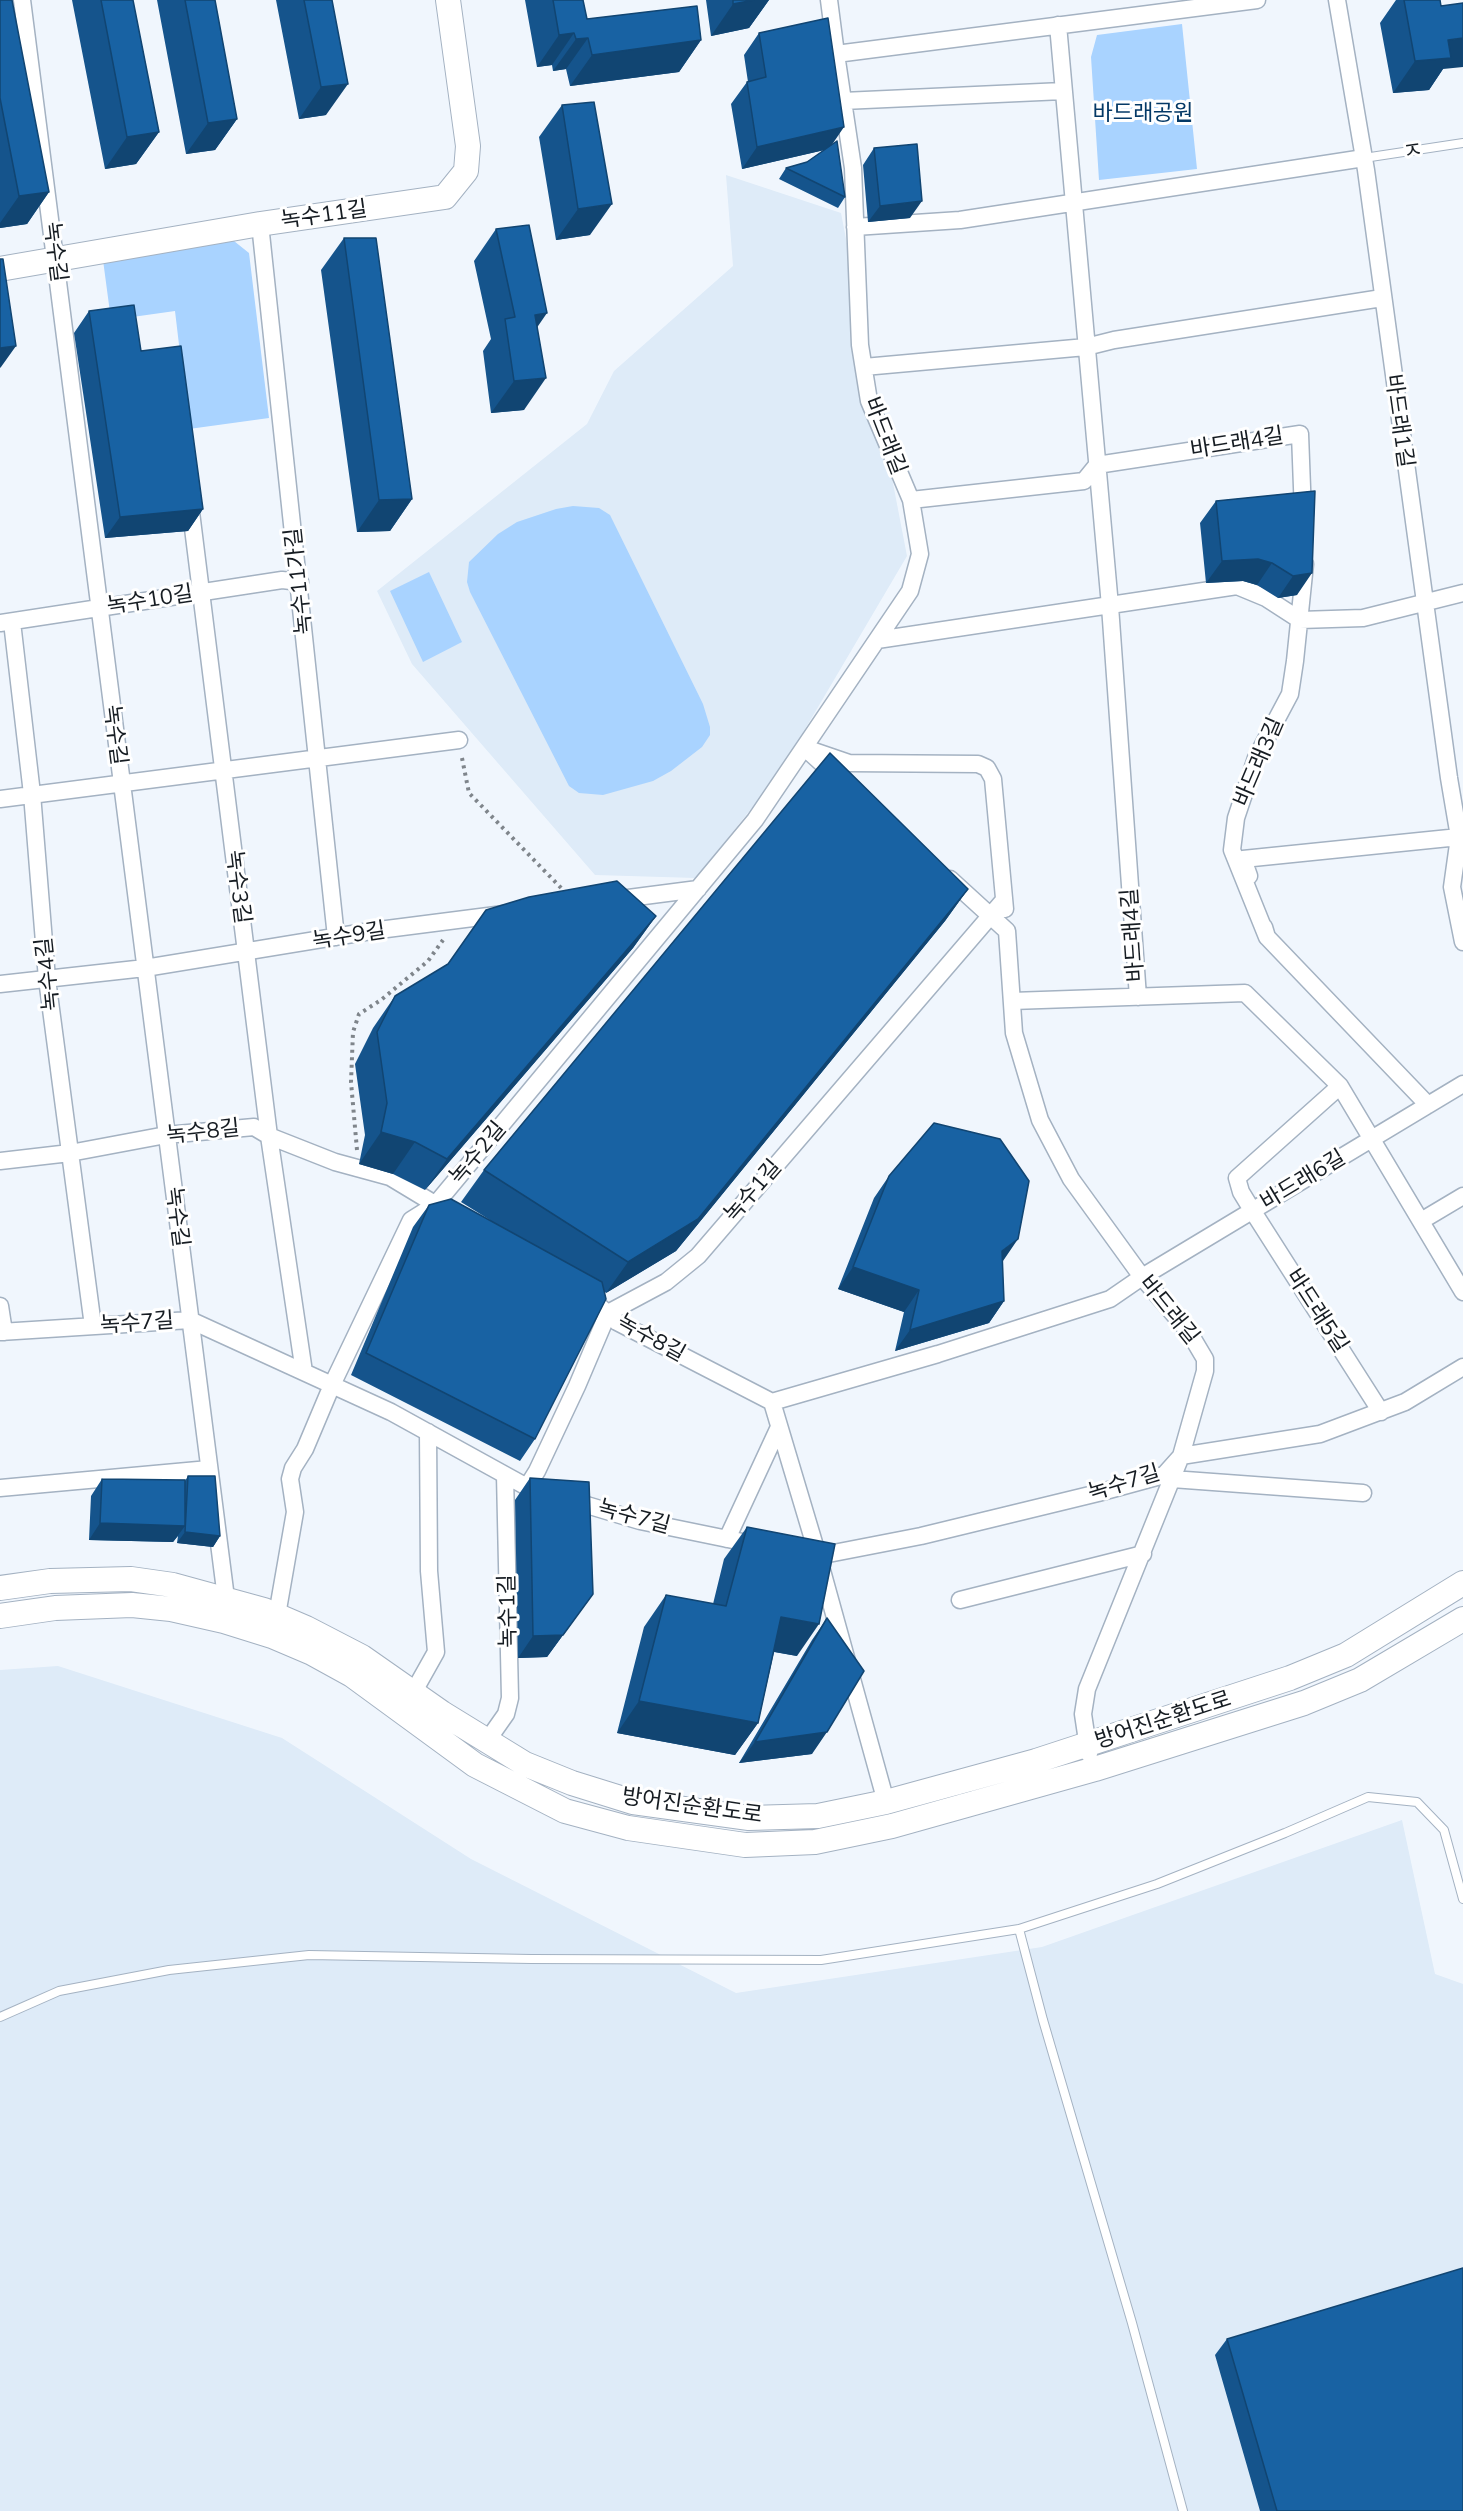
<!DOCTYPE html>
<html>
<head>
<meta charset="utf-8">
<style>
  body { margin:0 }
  canvas { display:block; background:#f0f6fd }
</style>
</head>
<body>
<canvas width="1463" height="2511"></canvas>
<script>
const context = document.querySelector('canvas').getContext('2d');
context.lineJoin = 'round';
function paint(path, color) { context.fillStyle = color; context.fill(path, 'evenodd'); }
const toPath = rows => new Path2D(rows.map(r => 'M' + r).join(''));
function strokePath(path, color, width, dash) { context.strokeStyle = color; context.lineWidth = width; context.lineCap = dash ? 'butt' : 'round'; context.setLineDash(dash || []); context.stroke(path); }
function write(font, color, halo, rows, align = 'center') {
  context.font = font + ' Mulish,"Noto Sans KR",sans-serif'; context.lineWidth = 6; context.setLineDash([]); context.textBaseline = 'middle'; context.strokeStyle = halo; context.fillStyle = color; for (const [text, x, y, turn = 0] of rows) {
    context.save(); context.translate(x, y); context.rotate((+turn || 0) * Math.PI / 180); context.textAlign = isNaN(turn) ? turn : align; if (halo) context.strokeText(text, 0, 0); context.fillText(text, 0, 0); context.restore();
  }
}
paint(toPath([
  [726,175,841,213,907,556,778,775,696,878,595,875,412,664,377,591,587,424,614,371,733,266],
  [58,1666,282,1738,471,1859,736,1993,1042,1947,1402,1820,1435,1974,1463,1984,1463,2511,0,2511,0,1670]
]), '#deebf8');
paint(toPath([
  [1182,24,1197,169,1099,180,1091,57,1097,35],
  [234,241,249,253,269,418,189,429,175,311,111,320,103,260],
  [573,506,599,508,610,515,703,704,710,727,710,735,702,747,671,771,653,781,603,795,579,793,569,786,470,592,467,582,469,562,498,534,517,522,556,509],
  [429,572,462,642,423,662,390,591]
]), '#a9d3ff');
const lane = toPath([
  [1364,158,1463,143],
  [1019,1929,1043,2020,1132,2323,1183,2511],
  [0,2017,59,1991,169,1970,309,1955,531,1959,821,1960,1019,1929,1157,1884,1285,1833,1368,1797,1417,1802,1444,1830,1463,1899]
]);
const street = toPath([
  [22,0,226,1598],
  [829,0,836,54,1257,0],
  [1337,0,1366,170,1449,778,1459,837,1463,841],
  [1058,25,1110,606,1138,997],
  [843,101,1063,91],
  [260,224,336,937],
  [855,227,960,220,1364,158],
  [864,367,1086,347,1114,340,1382,298],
  [1097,465,1300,434,1303,514],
  [911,500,1084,481,1097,465],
  [190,504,269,1136,304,1372],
  [12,622,32,794,47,979,93,1326],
  [0,623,282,580,300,582],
  [877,640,1237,586,1266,598,1300,620,1363,618,1463,593],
  [805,748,837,777],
  [814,751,849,763,978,764,987,768,993,779,1005,909],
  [0,799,459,740],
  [1249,876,1243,859,1459,837,1452,887,1463,942],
  [950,879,1007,931,1014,1033,1040,1120,1071,1179,1142,1277,1189,1332,1205,1359,1205,1371,1181,1456,1087,1689,1083,1714,1089,1754],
  [613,900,698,889],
  [1264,927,1267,937,1428,1105],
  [1267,937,1232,850,1236,818,1256,758,1290,694,1295,661,1305,564],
  [0,984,145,968,371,931,504,914],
  [1012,1001,1245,993,1340,1086,1463,1292],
  [1340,1086,1237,1178,1241,1192,1252,1210,1381,1412],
  [0,1161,70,1153,166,1135,254,1127,269,1136,335,1162,390,1177,443,1209],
  [1421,1221,1463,1196],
  [586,1294,617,1322,772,1402,938,1354,1110,1299,1142,1277,1463,1084],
  [0,1306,4,1332],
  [0,1332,190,1320,391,1412,527,1487,545,1492],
  [772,1402,818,1556,886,1802],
  [1172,1479,1363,1493],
  [527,1487,537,1471,577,1386,608,1313,666,1282,698,1256,1004,900],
  [0,1488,209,1469],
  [570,1500,640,1521,757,1545],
  [727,1539,779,1427],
  [812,1555,818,1556,921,1536,1098,1493,1164,1475,1181,1456,1320,1434,1405,1402,1463,1367],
  [960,1600,1143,1554],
  [277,1615,295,1512,290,1479,293,1468,305,1449,332,1385,411,1220,435,1205,755,820,910,591,920,554,911,500,869,401,860,345,853,168,836,54],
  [413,1693,436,1652,429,1571,428,1432],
  [487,1741,506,1714,510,1698,505,1475]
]);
const secondary = toPath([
  [0,269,260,224,445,197,466,171,468,146,448,0],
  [0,1588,50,1581,131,1579,173,1585,264,1610,306,1628,362,1657,442,1713,525,1764,572,1783,633,1802,749,1818,818,1816,886,1802,1036,1761,1290,1678,1346,1655,1463,1583],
  [0,1616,55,1608,132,1605,171,1609,224,1621,272,1636,312,1653,352,1675,475,1765,565,1811,628,1828,745,1845,815,1842,892,1826,1095,1769,1304,1703,1360,1680,1463,1619]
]);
strokePath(lane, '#a4b2c2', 10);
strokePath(street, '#a4b2c2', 19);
strokePath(secondary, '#a4b2c2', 26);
strokePath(toPath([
  [462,758,469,793,566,893],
  [357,1150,351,1082,353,1032,359,1014,381,1000,428,961,443,940]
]), '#7f858b', 4, [3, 4.5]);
strokePath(lane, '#fff', 8);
strokePath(street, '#fff', 16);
strokePath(secondary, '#fff', 24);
paint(toPath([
  [0,0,49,192,27,224,0,228],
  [72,0,133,0,159,132,136,164,105,169],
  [157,0,215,0,237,119,215,150,186,154],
  [276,0,332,0,326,115,299,119],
  [525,0,583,0,587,19,701,40,679,72,570,86,566,69,553,71,552,65,537,67],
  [706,0,769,0,749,28,711,36],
  [1396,0,1440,0,1443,69,1429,90,1393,93,1380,23],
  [759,33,832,144,845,197,838,208,779,179,786,168,807,162,824,150,742,169,731,104,747,82,748,82,744,55],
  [562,105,590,235,556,240,539,137],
  [874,148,910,218,868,222,863,165],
  [496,229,537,328,524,410,491,413,483,351,491,339,474,261],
  [344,238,412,499,390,531,357,532,321,270],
  [89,311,141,351,203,509,188,531,105,538,74,333],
  [1315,491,1297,595,1278,598,1257,585,1243,581,1206,583,1200,523,1216,501],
  [968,889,945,921,676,1251,606,1293,605,1292,535,1439,520,1461,351,1375,413,1227,429,1205,490,1220,461,1202,484,1170],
  [656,916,633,948,425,1190,393,1174,359,1164,365,1135,355,1064,373,1028,395,996],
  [889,1176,1002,1261,1004,1301,989,1323,895,1351,904,1312,838,1289,874,1198],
  [188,1476,220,1536,213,1547,177,1543,178,1536,173,1542,89,1540,91,1496,102,1479,185,1481],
  [530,1478,593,1594,547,1657,518,1658,515,1500],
  [747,1527,797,1656,774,1652,758,1723,735,1755,617,1733,644,1627,666,1595,713,1604,724,1559],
  [827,1618,812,1754,739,1763,812,1640],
  [1227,2339,1463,2511,1260,2511,1215,2355]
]), '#15548c');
paint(toPath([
  [754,0,769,0,749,28,711,36,733,4],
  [574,33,552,65,537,67,559,35],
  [588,38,566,69,553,71,576,39],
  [1463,38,1463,67,1443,69,1429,90,1393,93,1415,61,1448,40],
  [701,40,679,72,570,86,592,55],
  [348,84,326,115,299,119,321,87],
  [237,119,215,150,186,154,208,123],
  [844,127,829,149,742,169,757,147],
  [159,132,136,164,105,169,127,137],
  [49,192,27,224,0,228,0,223,19,196],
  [922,201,910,218,868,222,880,206],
  [612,204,590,235,556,240,578,209],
  [547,313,525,345,535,315],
  [16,346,1,367,0,368,0,348],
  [546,378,524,410,491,413,514,381],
  [412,499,390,531,357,532,379,500],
  [203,509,188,531,105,538,120,517],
  [1258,559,1272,563,1257,585,1243,581,1206,583,1222,561],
  [1312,573,1297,595,1278,598,1293,576],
  [968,889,945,921,676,1251,606,1293,628,1262],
  [656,916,633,948,425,1190,447,1159],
  [381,1132,415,1142,393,1174,359,1164],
  [1018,1239,1003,1261,986,1273,1002,1251],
  [853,1267,919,1290,904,1312,838,1289],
  [1004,1301,989,1323,895,1351,910,1330],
  [100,1523,185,1526,173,1542,89,1540],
  [185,1532,220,1536,213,1547,177,1543],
  [593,1594,547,1657,518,1658,533,1636],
  [781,1617,819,1624,797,1656,759,1649],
  [639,1701,758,1723,735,1755,617,1733],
  [827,1732,812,1754,739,1763,755,1742]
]), '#114572');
const building = toPath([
  [0,0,12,0,49,192,19,196,0,98,0,0],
  [101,0,133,0,159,132,127,137,101,0],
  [185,0,215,0,237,119,208,123,185,0],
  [304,0,332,0,348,84,321,87,304,0],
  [553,0,583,0,587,19,697,6,701,40,592,55,588,38,576,39,574,33,559,35,553,0],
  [733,0,754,0,733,4,733,0],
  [1404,0,1440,0,1441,6,1463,3,1463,38,1448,40,1451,58,1415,61,1404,0],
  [828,18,844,127,757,147,747,82,766,77,759,33,828,18],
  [594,102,612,204,578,209,562,105,594,102],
  [837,141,845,197,786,168,807,162,837,141],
  [917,144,922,201,880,206,874,148,917,144],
  [529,225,547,313,535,315,546,378,514,381,505,319,515,317,496,229,529,225],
  [344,238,376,238,412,499,379,500,344,238],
  [0,259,3,259,16,346,0,348,0,259],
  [134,305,141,351,181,346,203,509,120,517,89,311,134,305],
  [1315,491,1312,573,1293,576,1272,563,1258,559,1222,561,1216,501,1315,491],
  [830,753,968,889,698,1219,628,1262,484,1170,830,753],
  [617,881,656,916,447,1159,415,1142,381,1132,387,1103,377,1032,395,996,448,964,486,910,529,897,617,881],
  [934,1123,1000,1139,1029,1181,1018,1239,1002,1251,1004,1301,910,1330,919,1290,853,1267,889,1176,934,1123],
  [451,1199,602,1282,606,1299,535,1439,366,1353,429,1205,451,1199],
  [188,1476,215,1476,220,1536,185,1532,188,1476],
  [530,1478,589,1482,593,1594,563,1635,533,1636,530,1478],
  [102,1479,185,1480,185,1526,100,1523,102,1479],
  [747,1527,835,1544,819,1624,781,1617,758,1723,639,1701,666,1595,726,1606,747,1527],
  [827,1618,864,1671,827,1732,755,1742,827,1618],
  [1463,2268,1463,2511,1277,2511,1227,2339,1463,2268]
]);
paint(building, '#1862a3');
strokePath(building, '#114572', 1.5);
write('22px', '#043966', '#fff', [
  ["바드래공원",1143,113]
]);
write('22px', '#161c22', '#fff', [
  ["ㅈ",1413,151,-9],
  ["녹수11길",324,215,-8],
  ["녹수길",55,252,83],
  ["바드래1길",1399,421,82],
  ["바드래길",885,436,69],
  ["바드래4길",1237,443,-9],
  ["녹수11가길",299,581,-96],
  ["녹수10길",150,600,-9],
  ["녹수길",115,735,83],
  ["바드래3길",1259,762,-67],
  ["녹수3길",238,887,83],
  ["바드래4길",1133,935,-94],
  ["녹수9길",349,936,-9],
  ["녹수4길",48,974,-96],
  ["녹수8길",203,1132,-6],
  ["녹수2길",478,1153,-50],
  ["바드래6길",1303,1180,-31],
  ["녹수1길",753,1191,-49],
  ["녹수길",177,1217,83],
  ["바드래길",1169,1310,51],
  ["바드래5길",1317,1311,57],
  ["녹수7길",137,1323,-4],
  ["녹수8길",651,1338,29],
  ["녹수7길",1124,1483,-17],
  ["녹수7길",634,1517,15],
  ["녹수1길",508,1611,-91],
  ["방어진순환도로",1163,1720,-18],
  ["방어진순환도로",692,1806,8]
]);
</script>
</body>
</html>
